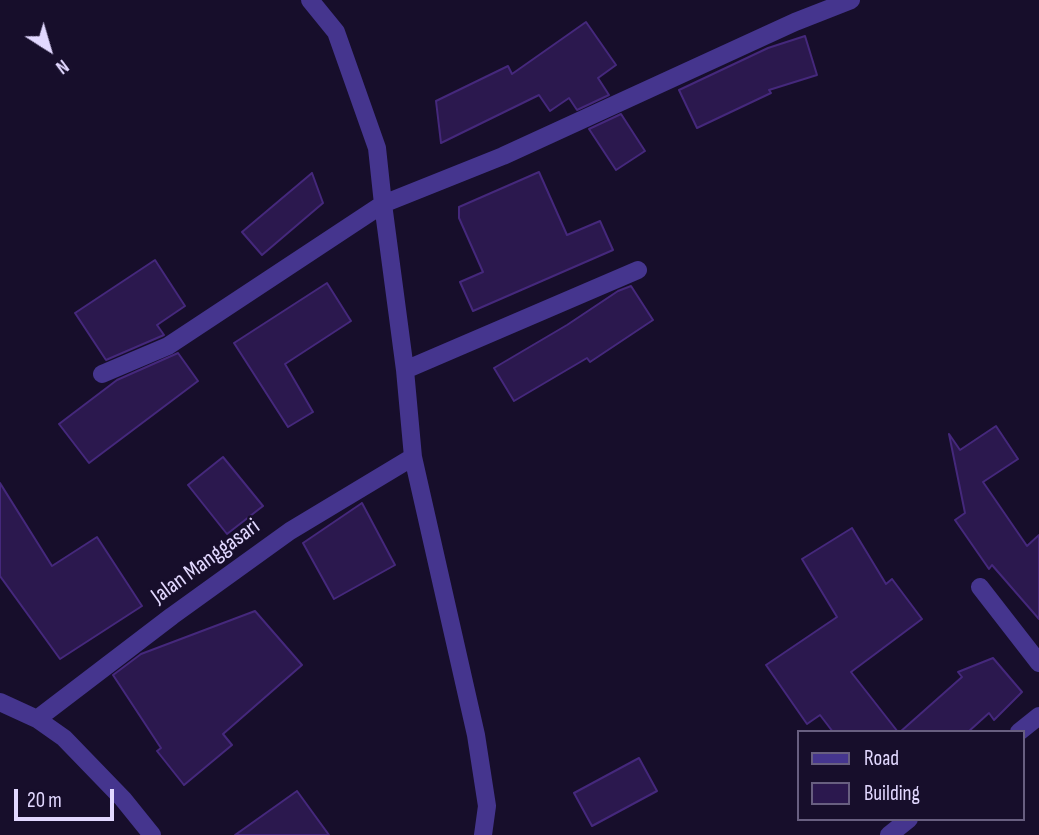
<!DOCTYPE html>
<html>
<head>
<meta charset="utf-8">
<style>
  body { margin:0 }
  #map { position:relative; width:1039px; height:835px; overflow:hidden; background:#170e2b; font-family:"Sofia Sans Condensed",sans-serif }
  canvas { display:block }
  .legend { position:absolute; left:797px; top:730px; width:228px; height:91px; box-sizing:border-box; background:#170e2b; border:2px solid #685f80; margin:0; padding:9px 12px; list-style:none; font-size:21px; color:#e2d8ff }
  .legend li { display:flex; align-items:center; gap:14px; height:35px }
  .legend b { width:35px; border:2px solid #685f80 }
  .north { position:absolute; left:14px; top:14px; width:70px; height:70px; -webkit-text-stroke:5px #170e2b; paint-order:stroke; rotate:143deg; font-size:19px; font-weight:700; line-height:28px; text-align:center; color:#e2d8ff }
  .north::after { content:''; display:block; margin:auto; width:24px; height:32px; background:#e2d8ff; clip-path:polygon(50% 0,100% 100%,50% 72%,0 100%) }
  .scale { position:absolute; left:14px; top:789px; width:100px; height:32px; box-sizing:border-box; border:4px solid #e2d8ff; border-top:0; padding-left:9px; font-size:21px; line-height:24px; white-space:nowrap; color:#e2d8ff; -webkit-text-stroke:5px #170e2b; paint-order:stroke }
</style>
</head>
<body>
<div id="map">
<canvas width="1039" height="835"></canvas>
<ul class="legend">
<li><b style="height:9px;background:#45358e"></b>Road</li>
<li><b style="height:19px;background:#2b184e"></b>Building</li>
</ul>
<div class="north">N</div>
<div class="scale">20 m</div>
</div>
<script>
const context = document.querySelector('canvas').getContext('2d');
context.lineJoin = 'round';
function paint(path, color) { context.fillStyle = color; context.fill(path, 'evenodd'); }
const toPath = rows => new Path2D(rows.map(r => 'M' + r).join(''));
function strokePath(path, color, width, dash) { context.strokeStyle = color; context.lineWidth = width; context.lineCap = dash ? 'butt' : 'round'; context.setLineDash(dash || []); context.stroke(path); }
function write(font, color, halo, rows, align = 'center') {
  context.font = font + ' "Sofia Sans Condensed",sans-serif'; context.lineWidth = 5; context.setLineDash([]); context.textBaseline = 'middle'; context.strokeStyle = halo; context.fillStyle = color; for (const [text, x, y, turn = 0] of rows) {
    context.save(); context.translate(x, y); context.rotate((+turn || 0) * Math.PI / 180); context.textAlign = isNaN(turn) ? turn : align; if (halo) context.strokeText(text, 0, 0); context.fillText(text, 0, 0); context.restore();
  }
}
const building = toPath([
  [586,22,616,65,598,78,609,95,577,110,569,98,550,111,539,95,441,143,436,101,508,66,512,74,586,22],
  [805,36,817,75,769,90,771,93,697,128,679,90,768,48,805,36],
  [621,114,645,151,616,170,589,129,621,114],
  [539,172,567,235,600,221,613,250,473,311,460,282,483,272,459,218,459,207,539,172],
  [312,173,323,203,262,255,242,232,312,173],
  [155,260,185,306,157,325,164,335,106,360,75,313,155,260],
  [327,283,351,321,285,364,313,412,288,427,234,343,327,283],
  [631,286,653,320,590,362,587,358,514,401,494,368,567,325,618,291,631,286],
  [178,353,198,381,89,463,59,424,117,380,178,353],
  [996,426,1018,459,983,482,1027,546,1039,535,1039,619,992,565,989,569,955,520,965,513,949,434,960,450,996,426],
  [223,457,263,506,227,534,188,485,223,457],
  [0,483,52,566,97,537,142,606,60,659,0,576,0,483],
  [362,503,395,565,334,599,303,543,362,503],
  [852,528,886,584,892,579,922,619,851,672,898,732,833,732,820,715,807,724,766,665,837,617,802,559,852,528],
  [255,611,302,665,223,734,232,745,184,785,157,751,161,748,113,675,141,654,255,611],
  [993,658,1022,692,994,720,989,713,968,732,900,732,962,677,958,672,993,658],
  [639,758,657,791,592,826,574,793,639,758],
  [297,791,329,835,235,835,297,791]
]);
paint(building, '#2b184e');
strokePath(building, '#45287c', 2);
strokePath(toPath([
  [405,370,638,270],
  [102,374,168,346,383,204,377,148,336,32,310,0],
  [980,587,1039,663],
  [0,702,37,719,64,738,123,799,152,835],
  [37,719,172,616,290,531,413,457],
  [1019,732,1039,716],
  [483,835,487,806,476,735,413,457,405,370,383,204,503,156,795,22,851,0],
  [889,835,909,819]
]), '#45358e', 18);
write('23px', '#e2d8ff', '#170e2b', [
  ["Jalan Manggasari",206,562,-36]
]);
</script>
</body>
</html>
